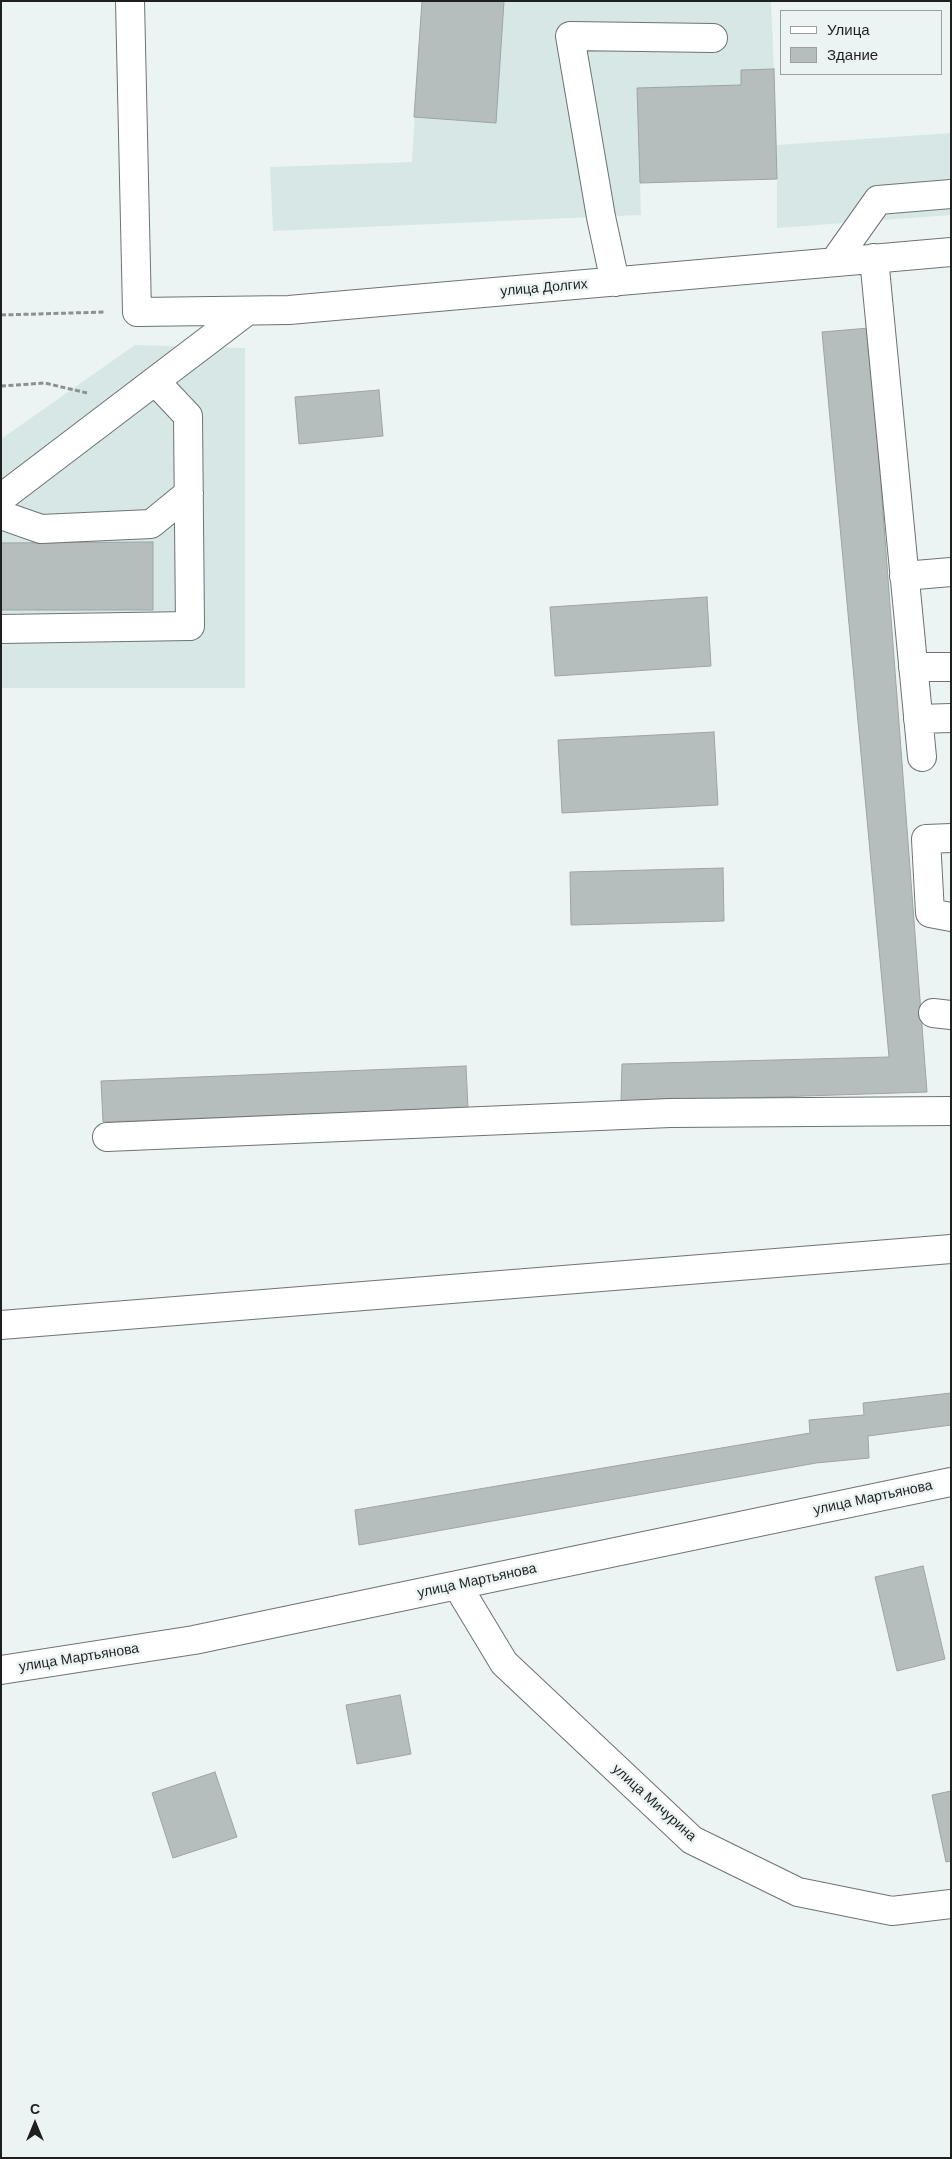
<!DOCTYPE html>
<html>
<head>
<meta charset="utf-8">
<style>
  body { margin:0 }
  #map { position:relative; width:952px; height:2159px; overflow:hidden; background:#ecf4f3; font-family:Helvetica,sans-serif }
  canvas { display:block }
  .frame { position:absolute; inset:0; border:2px solid #1e2020; pointer-events:none }
  .legend { position:absolute; left:780px; top:10px; width:162px; height:65px; box-sizing:border-box; background:#ecf4f3; border:1px solid #9a9f9f; margin:0; padding:6px 9px; list-style:none; font-size:15px; color:#1e2020 }
  .legend li { display:flex; align-items:center; gap:10px; height:25px }
  .legend b { width:25px; border:1px solid #9a9f9f }
  .north { position:absolute; left:10px; top:2099px; width:50px; height:50px; -webkit-text-stroke:4px #ecf4f3; paint-order:stroke; rotate:0deg; font-size:14px; font-weight:700; line-height:20px; text-align:center; color:#1e2020 }
  .north::after { content:''; display:block; margin:auto; width:18px; height:22px; background:#1e2020; clip-path:polygon(50% 0,100% 100%,50% 72%,0 100%) }
</style>
</head>
<body>
<div id="map">
<canvas width="952" height="2159"></canvas>
<div class="frame"></div>
<ul class="legend">
<li><b style="height:6px;background:#fff"></b>Улица</li>
<li><b style="height:14px;background:#b6bdbd"></b>Здание</li>
</ul>
<div class="north">С</div>
</div>
<script>
const context = document.querySelector('canvas').getContext('2d');
context.lineJoin = 'round';
function paint(path, color) { context.fillStyle = color; context.fill(path, 'evenodd'); }
const toPath = rows => new Path2D(rows.map(r => 'M' + r).join(''));
function strokePath(path, color, width, dash) { context.strokeStyle = color; context.lineWidth = width; context.lineCap = dash ? 'butt' : 'round'; context.setLineDash(dash || []); context.stroke(path); }
function write(font, color, halo, rows, align = 'center') {
  context.font = font + ' Helvetica,sans-serif'; context.lineWidth = 5; context.setLineDash([]); context.textBaseline = 'middle'; context.strokeStyle = halo; context.fillStyle = color; for (const [text, x, y, turn = 0] of rows) {
    context.save(); context.translate(x, y); context.rotate((+turn || 0) * Math.PI / 180); context.textAlign = isNaN(turn) ? turn : align; if (halo) context.strokeText(text, 0, 0); context.fillText(text, 0, 0); context.restore();
  }
}
paint(toPath([
  [422,1,771,1,777,145,951,133,951,215,777,228,777,179,640,183,641,215,273,231,270,167,412,162],
  [135,345,245,348,245,688,1,688,1,439]
]), '#d6e7e6');
const building = toPath([
  [422,1,504,1,496,123,414,117,422,1],
  [774,69,777,179,640,183,637,88,741,85,741,70,774,69],
  [869,328,927,1092,621,1102,622,1064,889,1057,822,332,869,328],
  [379,390,383,436,299,444,295,397,379,390],
  [153,542,153,610,1,610,1,543,153,542],
  [707,597,711,666,555,676,550,607,707,597],
  [714,732,718,805,562,813,558,740,714,732],
  [723,868,724,921,571,925,570,872,723,868],
  [466,1066,468,1108,103,1122,101,1081,466,1066],
  [951,1393,951,1425,868,1436,869,1458,816,1463,359,1545,355,1510,810,1433,809,1420,864,1415,863,1403,951,1393],
  [923,1566,945,1659,897,1671,875,1577,923,1566],
  [400,1695,411,1754,357,1764,346,1705,400,1695],
  [215,1772,237,1837,173,1858,152,1793,215,1772],
  [951,1791,951,1861,946,1862,932,1795,951,1791]
]);
paint(building, '#b6bdbd');
strokePath(building, '#9ea4a4', 1);
const minor = toPath([
  [130,1,137,312,289,310,951,252],
  [874,258,922,757],
  [834,262,878,200,951,194],
  [615,282,601,217,570,36,713,38],
  [1,498,247,311],
  [1,515,41,529,151,524,189,493],
  [904,576,951,572],
  [1,629,190,626,188,416,155,381],
  [913,667,951,667],
  [918,719,951,718],
  [951,838,926,839,930,913,951,917],
  [933,1013,951,1015],
  [107,1137,670,1113,951,1111],
  [457,1585,504,1663,692,1840,798,1892,892,1911,951,1904],
  [1,1670,194,1640,951,1482]
]);
const major = toPath([
  [1,1325,951,1249]
]);
strokePath(minor, '#6d7373', 30);
strokePath(major, '#6d7373', 30);
strokePath(toPath([
  [1,315,106,312],
  [1,386,45,383,87,393]
]), '#8b9090', 3, [5, 2.5]);
strokePath(minor, '#fff', 28);
strokePath(major, '#fff', 28);
write('14px', '#1e2020', '#ecf4f3', [
  ["улица Долгих",544,288,-5],
  ["улица Мартьянова",873,1498,-12],
  ["улица Мартьянова",477,1581,-12],
  ["улица Мартьянова",79,1658,-9],
  ["улица Мичурина",654,1803,42]
]);
</script>
</body>
</html>
